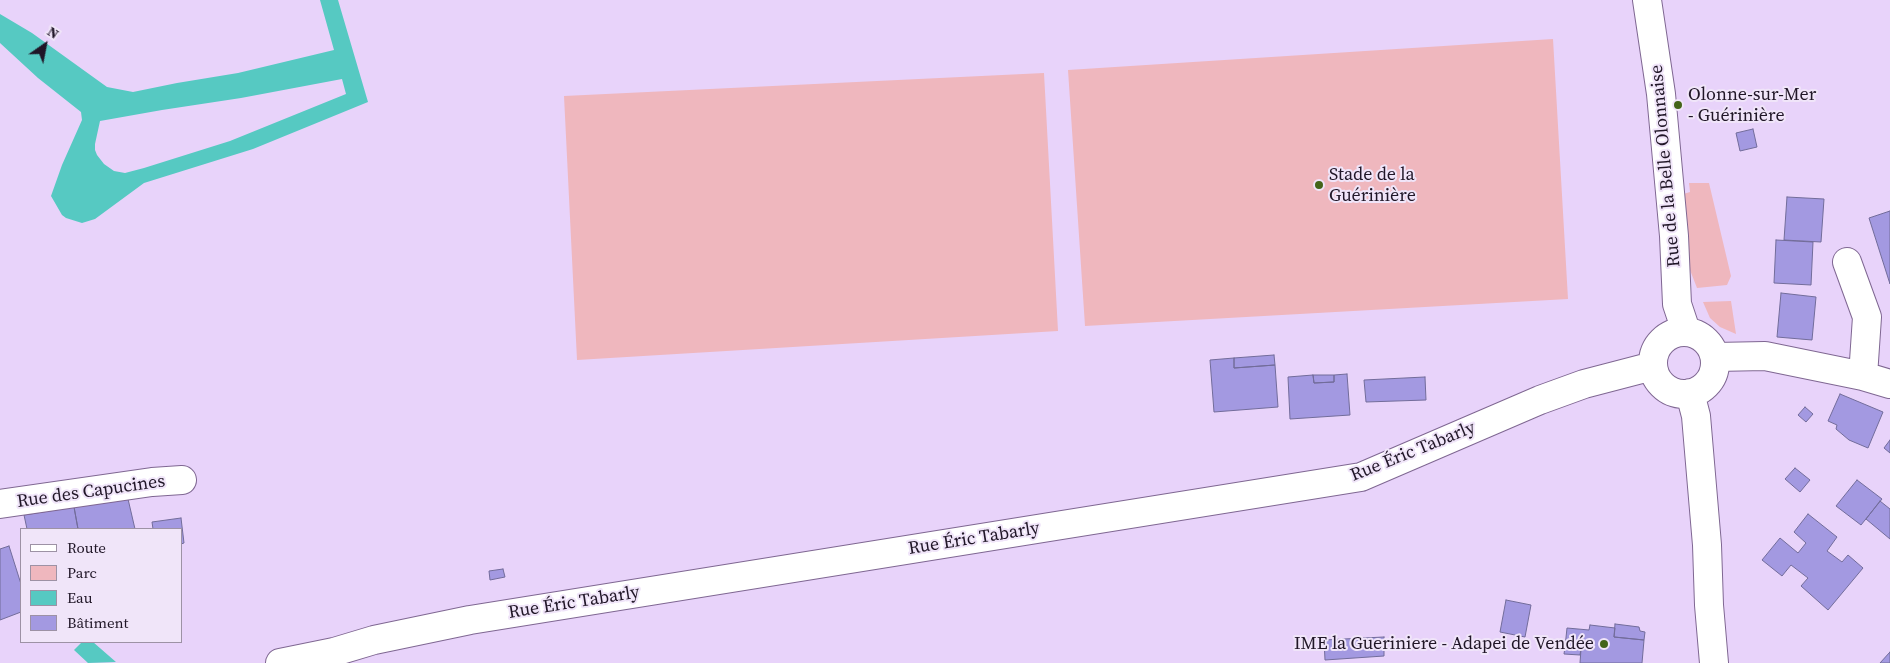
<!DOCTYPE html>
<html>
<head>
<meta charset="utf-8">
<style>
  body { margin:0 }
  #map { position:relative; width:1890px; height:663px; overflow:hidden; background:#e8d3fa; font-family:"Source Serif 4",serif }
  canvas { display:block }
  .legend { position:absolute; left:20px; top:528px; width:162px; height:115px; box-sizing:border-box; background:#f0e5f9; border:1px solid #9d92a5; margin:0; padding:6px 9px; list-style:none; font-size:15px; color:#201627 }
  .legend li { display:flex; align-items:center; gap:10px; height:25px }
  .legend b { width:25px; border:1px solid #9d92a5 }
  .north { position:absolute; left:20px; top:20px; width:50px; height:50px; -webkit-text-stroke:4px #f0e5f9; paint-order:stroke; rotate:33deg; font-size:14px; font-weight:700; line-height:20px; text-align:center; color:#201627 }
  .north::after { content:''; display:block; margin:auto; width:18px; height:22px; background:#201627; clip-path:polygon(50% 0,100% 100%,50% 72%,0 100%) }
</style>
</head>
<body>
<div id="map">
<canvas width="1890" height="663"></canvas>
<ul class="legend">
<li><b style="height:6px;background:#fff"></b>Route</li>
<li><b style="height:14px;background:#efb7be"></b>Parc</li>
<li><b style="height:14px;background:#56c9c2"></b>Eau</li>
<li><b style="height:14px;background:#a399e1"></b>Bâtiment</li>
</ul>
<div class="north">N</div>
</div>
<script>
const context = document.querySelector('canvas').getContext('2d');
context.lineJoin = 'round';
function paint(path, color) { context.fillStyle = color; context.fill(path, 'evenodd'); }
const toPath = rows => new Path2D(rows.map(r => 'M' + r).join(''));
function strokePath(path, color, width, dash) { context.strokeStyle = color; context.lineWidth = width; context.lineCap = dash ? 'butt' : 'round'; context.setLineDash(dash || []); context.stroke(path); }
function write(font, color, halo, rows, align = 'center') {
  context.font = font + ' "Source Serif 4",serif'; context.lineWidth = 4; context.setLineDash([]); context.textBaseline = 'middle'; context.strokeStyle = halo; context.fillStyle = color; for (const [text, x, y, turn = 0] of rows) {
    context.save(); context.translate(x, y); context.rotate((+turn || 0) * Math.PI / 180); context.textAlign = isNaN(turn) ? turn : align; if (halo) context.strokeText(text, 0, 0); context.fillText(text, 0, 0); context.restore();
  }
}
paint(toPath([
  [1553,39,1568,299,1085,326,1068,70],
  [1044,73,1058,331,577,360,564,96],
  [1689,183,1709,183,1731,276,1727,285,1697,288,1690,270,1680,195,1690,192],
  [1731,301,1736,334,1720,327,1710,318,1703,302]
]), '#efb7be');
paint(toPath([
  [320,0,338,0,368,102,253,149,144,183,95,219,82,223,66,218,62,215,51,196,62,165,82,120,81,112,38,78,0,43,0,14,32,33,107,87,133,92,177,83,238,73,334,50],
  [342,79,346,94,230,141,144,168,125,173,114,171,104,164,97,155,95,150,95,144,100,121,162,110,241,98],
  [82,642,93,642,116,662,88,663,74,650]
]), '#56c9c2');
const building = toPath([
  [1753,129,1757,147,1740,151,1736,133,1753,129],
  [1787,197,1824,199,1821,242,1784,240,1787,197],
  [1890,211,1890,284,1869,218,1890,211],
  [1776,240,1813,242,1811,285,1774,283,1776,240],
  [1781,293,1816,297,1812,340,1777,337,1781,293],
  [1274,355,1275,365,1234,368,1234,358,1274,355],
  [1234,358,1234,368,1275,365,1278,407,1214,412,1210,360,1234,358],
  [1347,374,1350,415,1290,419,1288,377,1313,375,1314,383,1334,382,1334,375,1347,374],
  [1313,375,1334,375,1334,382,1314,383,1313,375],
  [1425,377,1426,400,1366,402,1364,380,1425,377],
  [1840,394,1883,412,1868,448,1849,440,1836,429,1837,425,1828,421,1840,394],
  [1805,407,1813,414,1806,422,1798,415,1805,407],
  [1890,440,1890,453,1884,448,1890,440],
  [1795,468,1810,480,1800,492,1785,479,1795,468],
  [1857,480,1882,499,1861,525,1836,506,1857,480],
  [128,499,135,529,78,529,74,507,128,499],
  [1880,501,1890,509,1890,539,1866,519,1880,501],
  [74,507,78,529,27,529,24,515,74,507],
  [1808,514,1837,537,1827,551,1842,562,1848,555,1863,568,1828,610,1801,586,1808,578,1791,565,1782,576,1762,560,1780,538,1798,553,1806,543,1794,532,1808,514],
  [181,518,184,543,181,544,181,529,153,529,152,522,181,518],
  [9,546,21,584,21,612,0,620,0,549,9,546],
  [503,569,505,577,490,580,489,571,503,569],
  [1506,600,1531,605,1525,637,1500,632,1506,600],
  [1615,624,1639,627,1640,631,1645,632,1644,640,1614,637,1615,624],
  [1590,625,1615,628,1614,637,1644,640,1642,663,1580,663,1581,649,1565,647,1567,628,1589,630,1590,625],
  [1384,637,1384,656,1325,660,1324,640,1384,637],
  [1565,647,1581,649,1580,655,1564,654,1565,647],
  [1890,652,1890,663,1880,663,1890,652]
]);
paint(building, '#a399e1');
strokePath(building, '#726c9a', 1);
const minor = toPath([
  [1847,262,1867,317,1863,376],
  [1715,357,1765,356,1863,376,1890,384],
  [0,504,152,482,182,480]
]);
const tertiary = toPath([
  [1647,0,1661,94,1674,236,1677,304,1686,331],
  '1653 363a31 31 0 1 1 62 0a31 31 0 1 1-62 0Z',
  [1690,393,1696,416,1707,545,1709,605,1714,663],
  [280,663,334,652,374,640,470,620,1361,477,1540,400,1584,384,1653,366]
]);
strokePath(minor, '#7f6792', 30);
strokePath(tertiary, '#7f6792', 30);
strokePath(minor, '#fff', 28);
strokePath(tertiary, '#fff', 28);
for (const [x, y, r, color] of [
  [1678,105,5,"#446419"],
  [1319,185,5,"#446419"],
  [1604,644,5,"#446419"]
]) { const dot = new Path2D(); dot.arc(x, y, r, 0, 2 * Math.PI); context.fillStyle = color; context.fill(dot); strokePath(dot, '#f0e5f9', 2); }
write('18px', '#201627', '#f0e5f9', [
  ["Olonne-sur-Mer",1688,95],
  ["- Guérinière",1688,116],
  ["Stade de la",1329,175],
  ["Guérinière",1329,196],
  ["IME la Gueriniere - Adapei de Vendée",1594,644,"right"]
], 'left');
write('18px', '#201627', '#f0e5f9', [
  ["Rue de la Belle Olonnaise",1666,166,-95],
  ["Rue Éric Tabarly",1413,452,-22],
  ["Rue des Capucines",91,492,-8],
  ["Rue Éric Tabarly",974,539,-9],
  ["Rue Éric Tabarly",574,603,-9]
]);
</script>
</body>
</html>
